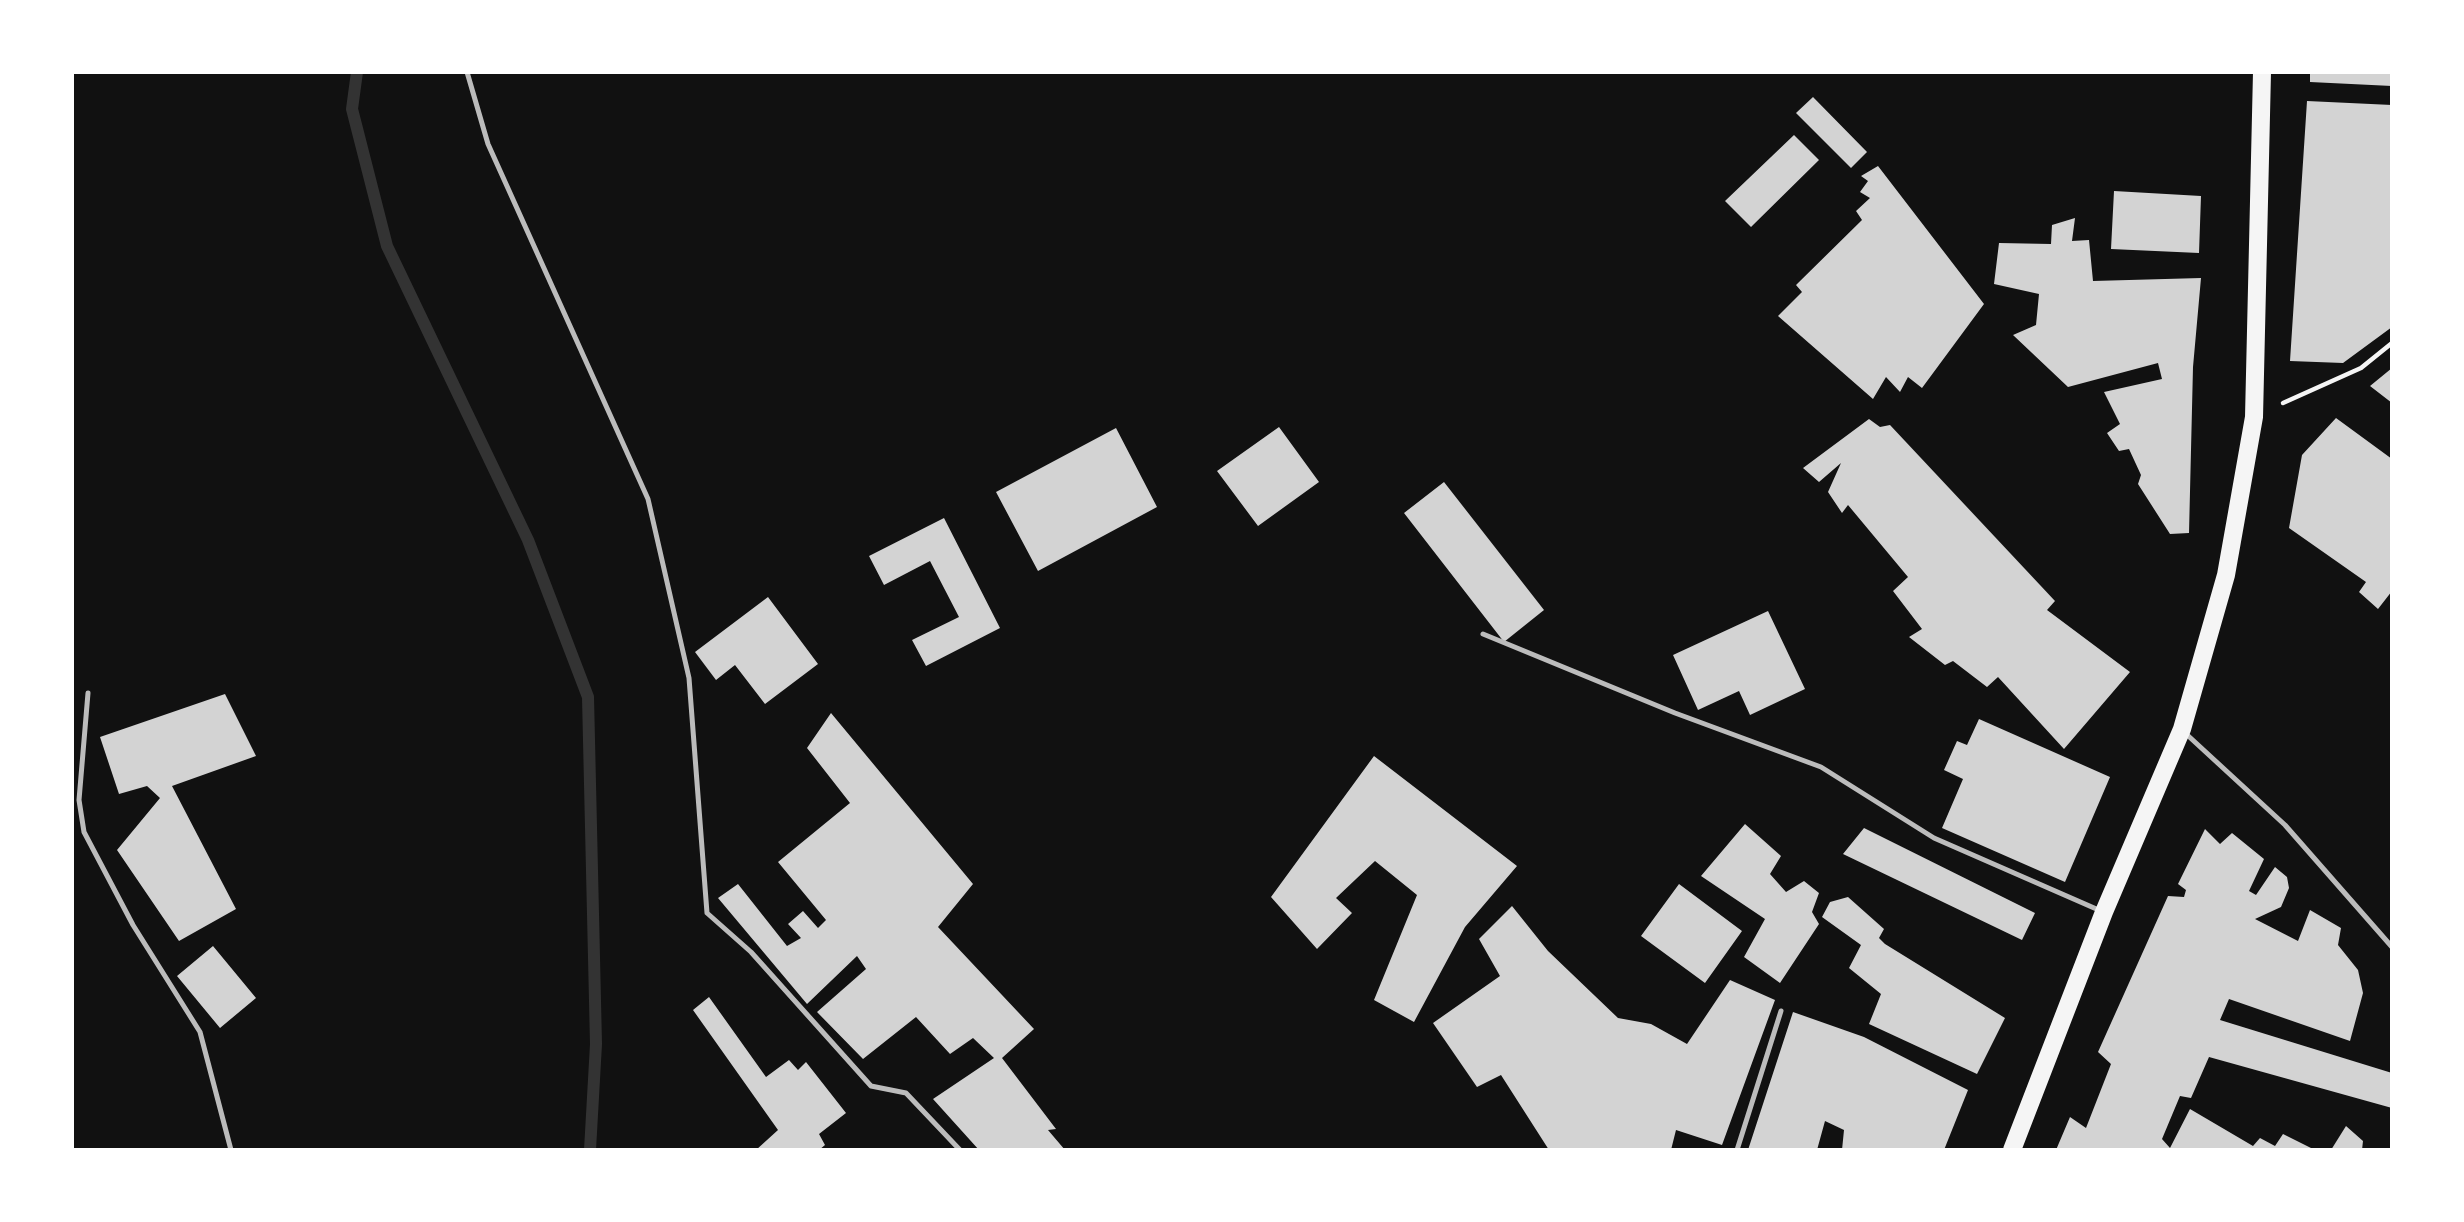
<!DOCTYPE html>
<html>
<head>
<meta charset="utf-8">
<style>
  body { margin:0 }
  #map { position:relative; width:2464px; height:1222px; overflow:hidden; background:#111; font-family:"Titillium Web",sans-serif }
  canvas { display:block }
  .frame { position:absolute; inset:0; border:74px solid #fff; pointer-events:none }
</style>
</head>
<body>
<div id="map">
<canvas width="2464" height="1222"></canvas>
<div class="frame"></div>
</div>
<script>
const context = document.querySelector('canvas').getContext('2d');
context.lineJoin = 'round';
const toPath = rows => new Path2D(rows.map(r => 'M' + r).join(''));
function strokePath(path, color, width, dash) { context.strokeStyle = color; context.lineWidth = width; context.lineCap = dash ? 'butt' : 'round'; context.setLineDash(dash || []); context.stroke(path); }
function paint(path, color) { context.fillStyle = color; context.fill(path, 'evenodd'); }
strokePath(toPath([
  [357,72,352,109,387,246,528,540,588,697,596,1044,590,1150]
]), '#333', 12);
paint(toPath([
  [2310,72,2392,72,2392,86,2310,82],
  [1813,97,1867,152,1851,168,1796,113],
  [2307,101,2392,105,2392,327,2343,363,2290,361],
  [1794,135,1819,160,1751,227,1725,201],
  [1878,166,1984,304,1922,388,1908,377,1900,392,1886,377,1873,399,1778,316,1802,292,1796,285,1862,220,1856,211,1870,198,1860,192,1868,181,1861,176],
  [2114,191,2201,196,2199,253,2111,249],
  [2075,218,2072,241,2089,240,2093,281,2201,278,2193,367,2189,533,2170,534,2138,484,2141,475,2129,449,2119,451,2107,433,2120,424,2104,392,2162,379,2158,363,2068,387,2013,335,2036,325,2039,294,1994,284,1999,243,2051,244,2052,225],
  [2392,368,2392,403,2370,386],
  [2336,418,2392,459,2392,591,2378,609,2359,592,2366,582,2289,528,2302,455],
  [1869,419,1880,427,1890,425,2055,601,2047,610,2130,672,2064,749,1998,677,1987,687,1953,661,1945,665,1909,637,1922,629,1893,591,1908,577,1848,505,1842,513,1828,492,1841,463,1819,482,1803,468],
  [1279,427,1319,482,1258,526,1217,471],
  [1116,428,1157,507,1038,571,996,492],
  [1444,482,1544,610,1504,642,1404,513],
  [944,518,1000,628,926,666,912,640,959,617,930,561,884,585,869,556],
  [768,597,818,664,765,704,735,665,716,680,695,652],
  [1768,611,1805,689,1750,715,1739,691,1698,710,1673,655],
  [225,694,256,756,172,786,236,909,179,941,117,850,160,798,147,786,119,794,100,737],
  [831,713,973,884,938,927,1034,1029,1002,1058,1056,1129,1048,1130,1065,1150,979,1150,933,1099,994,1058,973,1038,950,1054,916,1017,863,1059,817,1012,866,969,857,956,807,1004,718,898,738,884,787,946,801,938,788,924,803,911,818,928,826,920,778,862,850,803,807,748],
  [1979,719,2110,777,2065,882,1942,828,1963,779,1944,770,1957,741,1967,745],
  [1374,756,1517,866,1465,927,1414,1022,1374,1000,1417,895,1375,861,1336,898,1352,913,1317,949,1271,897],
  [1745,824,1781,856,1770,874,1786,892,1804,881,1819,893,1812,912,1819,924,1780,983,1744,957,1765,919,1701,876],
  [1864,828,2035,913,2022,940,1843,854],
  [2205,829,2220,844,2232,833,2264,859,2249,891,2256,895,2275,867,2287,877,2289,888,2281,907,2255,919,2298,941,2310,910,2341,928,2338,945,2358,970,2363,993,2350,1041,2229,999,2220,1020,2392,1073,2392,1108,2209,1057,2191,1098,2180,1096,2162,1139,2170,1148,2190,1109,2253,1146,2260,1138,2275,1146,2283,1134,2315,1150,2056,1150,2070,1117,2086,1128,2111,1064,2098,1052,2168,896,2184,897,2186,890,2178,884],
  [1679,884,1742,931,1705,983,1641,936],
  [1848,897,1884,929,1879,938,1885,944,2005,1018,1977,1074,1869,1024,1881,994,1849,968,1861,945,1822,917,1830,902],
  [1512,906,1548,951,1618,1018,1651,1024,1687,1044,1730,980,1775,1000,1722,1145,1676,1130,1671,1150,1549,1150,1501,1075,1477,1087,1433,1023,1500,976,1479,939],
  [213,946,256,998,220,1028,177,976],
  [709,997,766,1077,789,1060,798,1070,806,1062,846,1113,819,1134,825,1145,819,1150,756,1150,778,1130,693,1010],
  [1793,1012,1864,1037,1968,1090,1944,1150,1842,1150,1844,1130,1825,1121,1817,1150,1748,1150],
  [2346,1126,2363,1141,2362,1150,2331,1150]
]), '#d3d3d3');
strokePath(toPath([
  [2283,403,2361,368,2392,343]
]), '#f5f5f5', 4.5);
strokePath(toPath([
  [467,72,488,144,648,499,689,678,707,913,751,952,871,1086,906,1093,960,1150],
  [1483,634,1675,713,1821,767,1934,838,2101,911],
  [88,693,79,800,84,832,133,925,200,1032,231,1150],
  [2184,732,2285,825,2392,947],
  [1737,1150,1781,1011]
]), '#bcbcbc', 5);
strokePath(toPath([
  [2012,1150,2104,912,2182,729,2226,575,2254,417,2262,72]
]), '#f5f5f5', 18);
</script>
</body>
</html>
